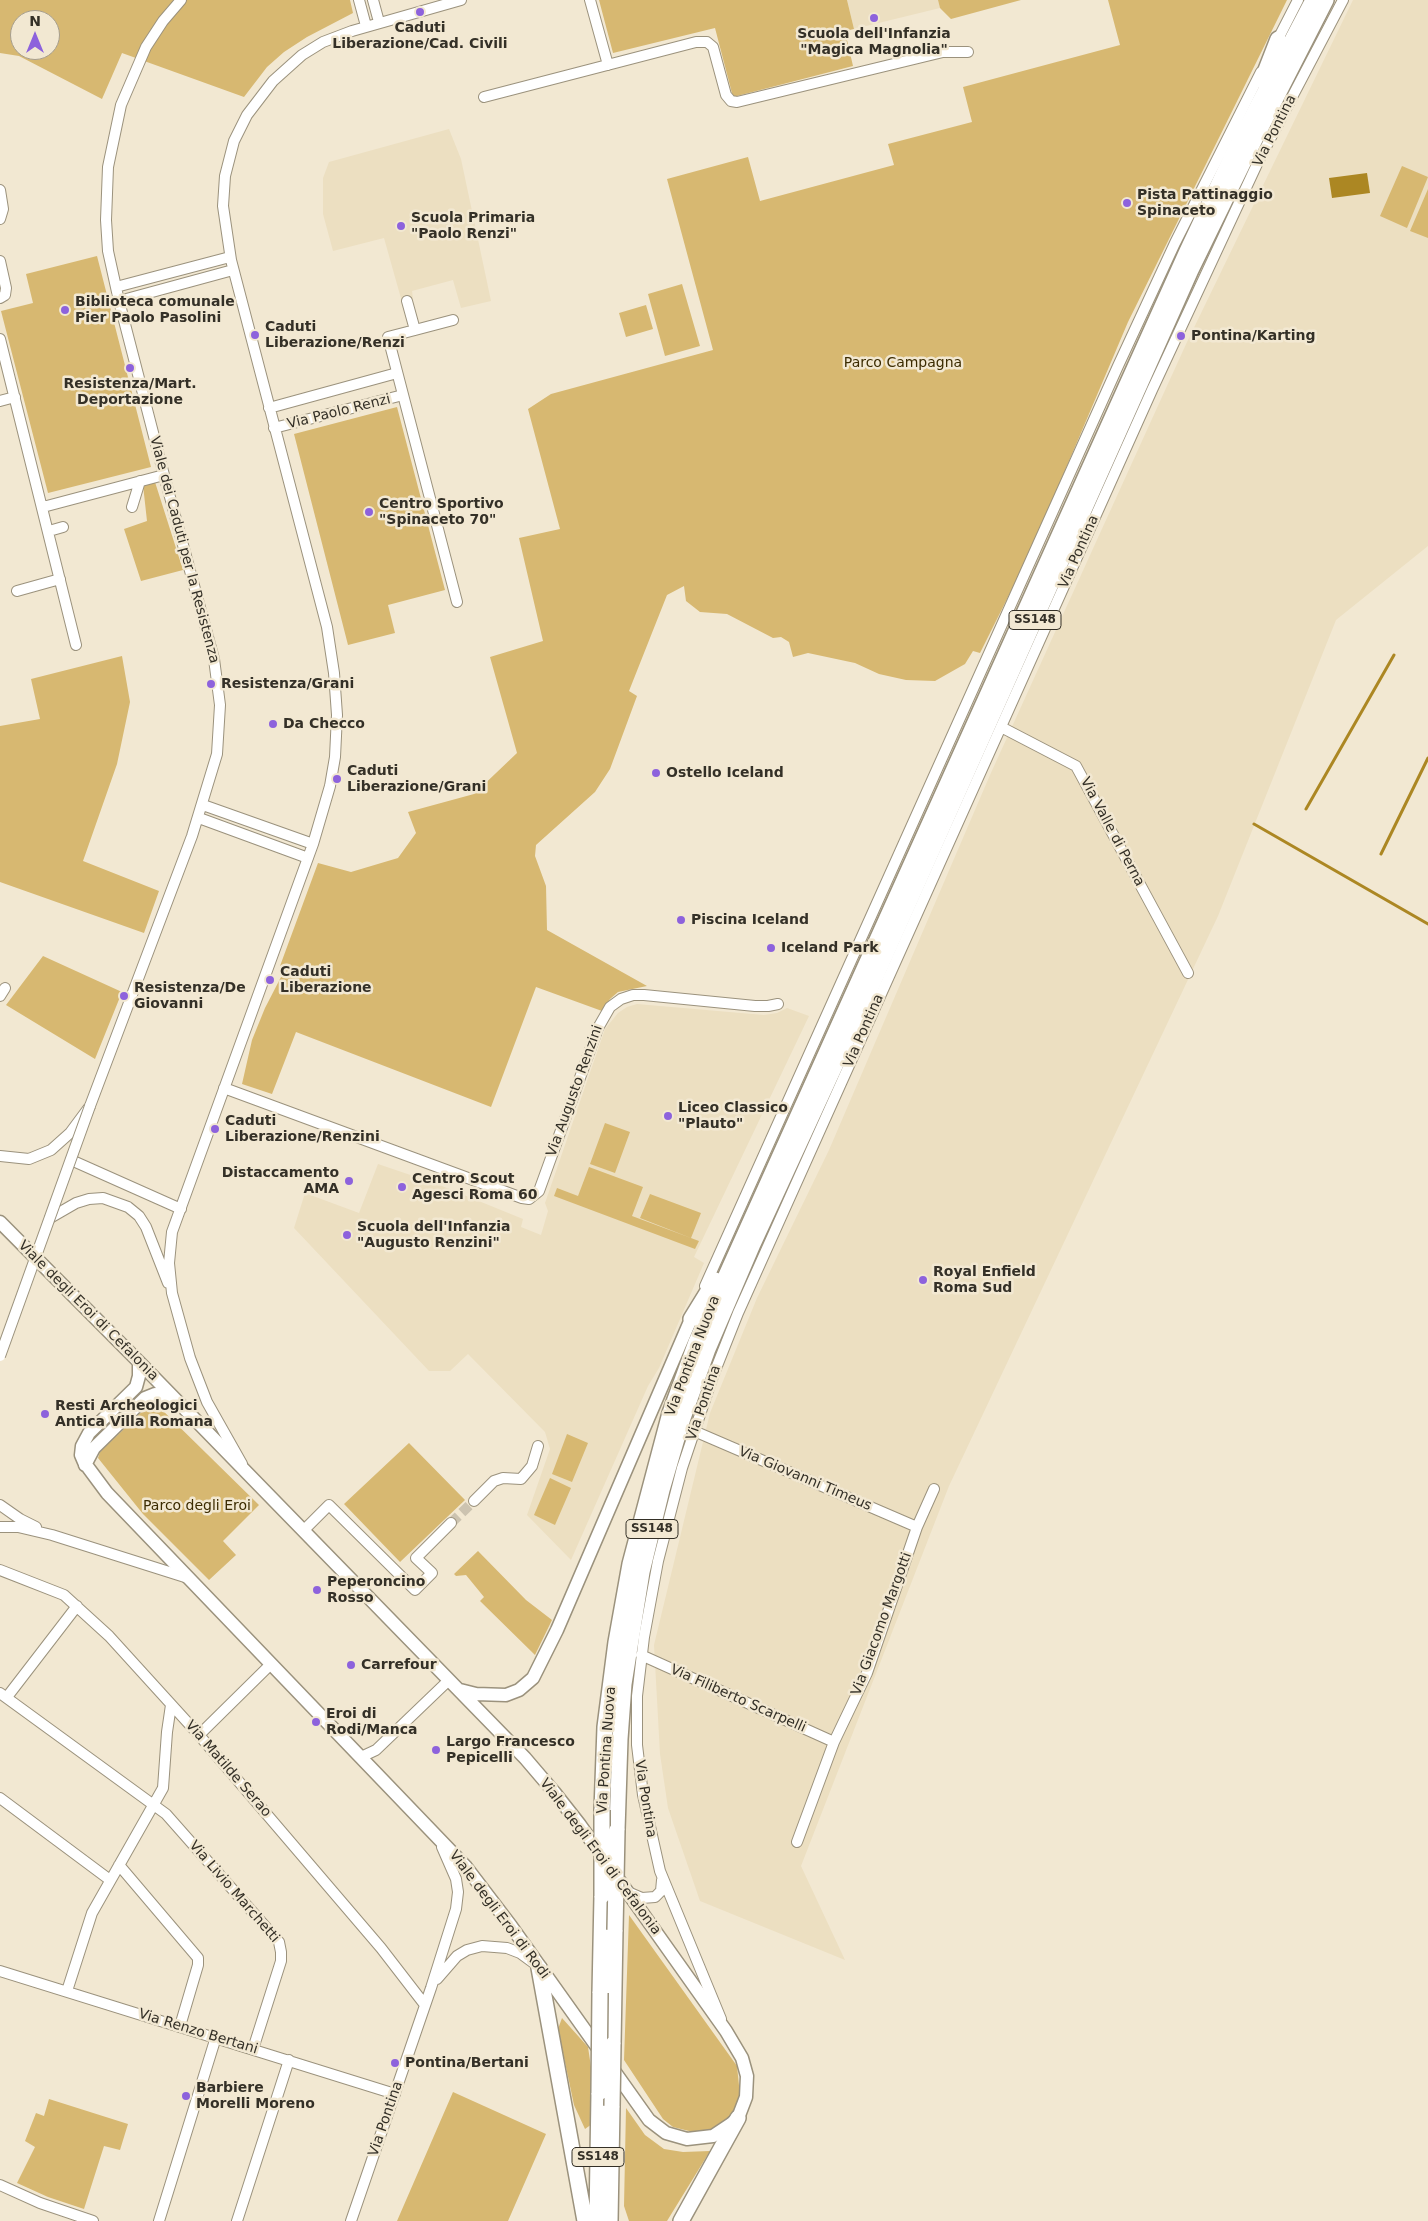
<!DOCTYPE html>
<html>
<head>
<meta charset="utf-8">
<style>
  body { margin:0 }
  #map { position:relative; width:1428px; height:2221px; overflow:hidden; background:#f2e8d2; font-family:"DejaVu Sans",sans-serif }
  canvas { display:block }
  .north { position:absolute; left:10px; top:10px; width:50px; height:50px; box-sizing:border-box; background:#f2e8d2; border:1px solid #a69e8e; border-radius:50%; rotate:0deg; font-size:14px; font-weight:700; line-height:20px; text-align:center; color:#343027 }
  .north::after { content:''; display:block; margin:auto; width:18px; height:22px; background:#8d62dc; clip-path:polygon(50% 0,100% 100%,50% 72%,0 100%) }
</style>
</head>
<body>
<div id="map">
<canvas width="1428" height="2221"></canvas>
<div class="north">N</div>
</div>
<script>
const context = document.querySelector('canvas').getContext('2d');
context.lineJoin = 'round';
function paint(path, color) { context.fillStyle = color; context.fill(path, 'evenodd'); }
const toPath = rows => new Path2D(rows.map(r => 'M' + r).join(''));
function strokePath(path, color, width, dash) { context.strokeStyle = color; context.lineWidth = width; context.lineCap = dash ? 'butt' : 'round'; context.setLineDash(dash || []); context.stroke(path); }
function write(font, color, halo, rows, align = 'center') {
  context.font = font + ' "DejaVu Sans",sans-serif'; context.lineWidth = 5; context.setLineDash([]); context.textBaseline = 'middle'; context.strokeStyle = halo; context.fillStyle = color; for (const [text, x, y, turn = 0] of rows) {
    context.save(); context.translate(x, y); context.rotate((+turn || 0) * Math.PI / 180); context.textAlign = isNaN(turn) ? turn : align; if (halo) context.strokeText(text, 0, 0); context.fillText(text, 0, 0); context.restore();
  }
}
paint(toPath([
  [847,0,938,0,940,8,854,29],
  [1353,0,1428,0,1428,546,1336,620,1218,916,949,1486,801,1866,845,1960,700,1901,668,1808,660,1754,654,1645,710,1413,757,1298,829,1150,990,775,1187,342],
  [449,129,461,159,491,301,461,308,453,280,412,291,413,299,402,302,384,238,333,251,323,214,323,178,329,162],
  [637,1004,764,1015,777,1013,787,1008,809,1016,694,1257,704,1263,659,1368,648,1386,571,1560,527,1515,550,1449,545,1432,468,1354,450,1371,429,1371,294,1228,305,1193,359,1213,378,1164,437,1184,523,1219,521,1227,541,1235,548,1211,545,1203,605,1029,618,1013,627,1007]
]), '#ecdfc1');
paint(toPath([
  [0,0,350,0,353,13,307,37,284,52,267,67,244,97,122,53,102,99,19,56,0,53],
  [20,20,50,20,50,50,20,50],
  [599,0,847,0,854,29,845,31,853,66,733,97,715,28,613,53],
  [938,0,1021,0,951,19,940,8],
  [1108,0,1287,0,1128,322,1030,553,980,653,973,651,965,664,935,681,906,680,879,674,855,663,808,653,793,657,789,642,781,637,773,638,727,614,700,612,686,601,684,586,667,595,629,691,637,696,610,769,595,792,536,845,535,856,546,886,547,930,647,986,618,992,610,999,602,1011,536,987,491,1107,296,1032,272,1094,242,1084,252,1040,265,1008,281,977,280,966,318,863,351,872,398,858,416,833,408,812,474,794,517,753,490,657,543,641,519,538,560,529,528,409,551,394,713,350,667,179,748,157,760,201,894,165,888,144,972,122,963,87,1120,45],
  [1402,166,1428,177,1407,228,1380,216],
  [1428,189,1428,238,1410,231],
  [97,256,151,467,48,493,1,311,33,303,26,274],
  [682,284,700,346,665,356,648,294],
  [646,305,653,329,626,337,619,313],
  [397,407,445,590,388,605,395,633,348,645,294,434],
  [155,482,183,570,141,581,124,529,147,521,143,485],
  [122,656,130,702,117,764,83,861,159,891,144,933,0,882,0,726,40,719,31,679],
  [43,956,122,992,95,1059,6,1005],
  [605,1123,630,1132,615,1173,590,1164],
  [589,1167,643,1187,632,1216,699,1241,695,1249,554,1196,557,1188,578,1196],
  [650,1194,701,1213,691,1238,640,1218],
  [153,1401,259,1505,223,1541,236,1555,209,1580,143,1514,98,1458,100,1452],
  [567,1434,588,1443,572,1482,552,1474],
  [409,1443,465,1500,400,1562,344,1504],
  [550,1478,571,1488,555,1525,534,1515],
  [478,1551,526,1600,552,1620,535,1655,480,1601,484,1597,466,1575,456,1576,454,1574],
  [629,1915,737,2066,740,2095,732,2115,714,2131,693,2132,673,2127,663,2119,624,2060],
  [562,2018,588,2047,591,2067,592,2124,585,2129,574,2105,558,2029],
  [453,2092,546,2134,508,2221,397,2221],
  [49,2099,128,2124,120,2150,104,2146,84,2209,48,2197,17,2183,35,2147,25,2141,36,2113,44,2116],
  [626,2108,645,2135,664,2149,683,2152,710,2151,667,2221,629,2221,624,2206]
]), '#d7b871');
paint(toPath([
  [1367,173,1370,193,1332,198,1329,178]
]), '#ac8723');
strokePath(toPath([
  [1306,809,1394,655],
  [1254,824,1428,924],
  [1381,854,1428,758]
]), '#ac8723', 3);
strokePath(toPath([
  [451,1523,474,1501]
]), '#ccc3b0', 10, [10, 5]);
const minor = toPath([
  [359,0,366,26],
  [373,0,379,22],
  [590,0,608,65],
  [1276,43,1298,0],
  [484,97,696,42,707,42,713,47,726,95,731,101,737,102,943,52,968,52],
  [0,190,3,209,0,219],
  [0,261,6,288,5,295,0,298],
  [116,287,230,257],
  [119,301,233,270],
  [407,301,415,330,388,337,457,602],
  [415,330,453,320],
  [0,339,76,645],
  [0,401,15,397],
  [269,408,397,373],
  [274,428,403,395],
  [43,507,164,475],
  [132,507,140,481],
  [49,531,63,527],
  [17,591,60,579],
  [1001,727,1076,766,1188,973],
  [203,805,313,844],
  [199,818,308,858],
  [0,996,5,988],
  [224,1088,522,1198,529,1199,539,1191,598,1028,610,1007,621,999,633,995,644,995,755,1006,768,1006,778,1004],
  [0,1156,29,1159,51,1150,70,1133,90,1106,192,836,217,754,220,705,214,659,164,475,119,301,108,251,106,220,108,167,121,105,146,47,163,21,181,0],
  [71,1160,181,1209],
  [50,1218,76,1203,89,1199,103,1198,128,1207,139,1216,146,1227,168,1283],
  [705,1286,1118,366,1175,243,1261,72],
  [694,1431,917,1527],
  [242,1464,207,1402,190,1358,172,1293,169,1263,172,1232,313,844,330,786,335,757,337,715,334,673,327,627,231,260,223,206,225,176,234,141,247,115,273,81,302,55,323,42,352,31,461,0],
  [474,1501,494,1481,503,1478,521,1479,532,1466,538,1446],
  [0,1505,20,1519,36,1527],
  [0,1527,18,1527,52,1535,188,1578],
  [303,1531,329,1505,415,1590,432,1573,416,1558,451,1523],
  [0,1570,64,1595,109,1636,199,1735,381,1948,425,2005],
  [641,1655,834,1742],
  [0,1693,166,1814,279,1942,281,1952,281,1961,253,2049],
  [7,1697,77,1606],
  [199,1735,270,1665],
  [361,1757,376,1750,449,1680],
  [0,1798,110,1880],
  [797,1842,834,1742,867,1673,917,1527,934,1489],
  [119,1865,198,1958,198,1965,180,2026],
  [628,1892,642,1898,655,1897,661,1891,662,1880],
  [0,1971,395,2094],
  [437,1979,457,1956,467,1950,482,1946,507,1948,520,1953,535,1964],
  [67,1991,92,1913,163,1788,167,1732,171,1705],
  [721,2019,660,1871,643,1795,637,1745,637,1696,644,1637,658,1561,682,1468,713,1376,738,1313,1152,390,1258,162,1343,0],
  [0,2185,40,2203,93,2221],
  [159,2221,216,2037],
  [237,2221,289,2060],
  [351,2221,431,1988,456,1909,458,1892,456,1879,442,1847]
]);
const major = toPath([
  [0,1222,139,1362,525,1758,554,1792,580,1825,726,2031,742,2058,747,2076,746,2097,738,2118,731,2124,713,2136,687,2139,666,2133,649,2120,511,1926,466,1867,107,1493,84,1462,81,1455,82,1446,89,1433,136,1387,139,1376,139,1362],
  [85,1465,94,1448,145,1398,155,1394,173,1400],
  [460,1690,476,1694,506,1695,519,1690,533,1678,557,1630,691,1319]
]);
const highway = toPath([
  [1262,80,1278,39],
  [691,1319,715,1280],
  [602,1810,605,1727,616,1642,630,1564,670,1413,696,1342,1187,251,1238,143,1313,0],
  [617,1830,620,1739,624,1684,642,1572,662,1490,683,1418,708,1349,753,1244,869,992,1191,270,1247,155,1326,0],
  [539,1968,585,2221],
  [600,1993,602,1896],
  [613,2044,615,1930],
  [597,2221,599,2093],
  [610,2221,612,2106],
  [681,2221,738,2118]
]);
strokePath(minor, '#9b927d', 12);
strokePath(major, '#9b927d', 15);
strokePath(highway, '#9b927d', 18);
strokePath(minor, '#fff', 10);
strokePath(major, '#fff', 12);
strokePath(highway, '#fff', 15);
const minorBridge = toPath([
  [0,1356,90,1106]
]);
const highwayBridge = toPath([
  [602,1896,602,1810],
  [615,1930,617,1830],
  [599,2093,600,1993],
  [612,2106,613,2044]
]);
strokePath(minorBridge, '#9b927d', 12, []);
strokePath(highwayBridge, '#9b927d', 18, []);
strokePath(minorBridge, '#fff', 10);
strokePath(highwayBridge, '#fff', 15);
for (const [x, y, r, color] of [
  [420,12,5,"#8d62dc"],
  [874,18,5,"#8d62dc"],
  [1127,203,5,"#8d62dc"],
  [401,226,5,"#8d62dc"],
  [65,310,5,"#8d62dc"],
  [255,335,5,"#8d62dc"],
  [1181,336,5,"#8d62dc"],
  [130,368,5,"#8d62dc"],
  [369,512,5,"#8d62dc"],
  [211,684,5,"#8d62dc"],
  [273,724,5,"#8d62dc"],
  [656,773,5,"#8d62dc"],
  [337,779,5,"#8d62dc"],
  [681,920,5,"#8d62dc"],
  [771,948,5,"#8d62dc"],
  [270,980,5,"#8d62dc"],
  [124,996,5,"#8d62dc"],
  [668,1116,5,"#8d62dc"],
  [215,1129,5,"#8d62dc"],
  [349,1181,5,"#8d62dc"],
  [402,1187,5,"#8d62dc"],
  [347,1235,5,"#8d62dc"],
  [923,1280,5,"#8d62dc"],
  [45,1414,5,"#8d62dc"],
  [317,1590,5,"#8d62dc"],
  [351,1665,5,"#8d62dc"],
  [316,1722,5,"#8d62dc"],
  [436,1750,5,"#8d62dc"],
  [395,2063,5,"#8d62dc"],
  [186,2096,5,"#8d62dc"]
]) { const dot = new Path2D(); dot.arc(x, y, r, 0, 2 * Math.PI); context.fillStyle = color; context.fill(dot); strokePath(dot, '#f2e8d2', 2); }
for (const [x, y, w] of [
  [1035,620,52],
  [652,1529,52],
  [598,2157,52]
]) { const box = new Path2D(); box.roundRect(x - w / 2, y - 9.5, w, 19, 4); context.fillStyle = '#f2e8d2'; context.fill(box); strokePath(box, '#343027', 1); }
write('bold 12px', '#343027', null, [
  ["SS148",1035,620],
  ["SS148",652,1529],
  ["SS148",598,2157]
]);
write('bold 14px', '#343027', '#f2e8d2', [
  ["Caduti",420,28,"center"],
  ["Liberazione/Cad. Civili",420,44,"center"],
  ["Scuola dell'Infanzia",874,34,"center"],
  ["\"Magica Magnolia\"",874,50,"center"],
  ["Pista Pattinaggio",1137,195],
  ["Spinaceto",1137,211],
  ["Scuola Primaria",411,218],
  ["\"Paolo Renzi\"",411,234],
  ["Biblioteca comunale",75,302],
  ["Pier Paolo Pasolini",75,318],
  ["Caduti",265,327],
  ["Liberazione/Renzi",265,343],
  ["Pontina/Karting",1191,336],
  ["Resistenza/Mart.",130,384,"center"],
  ["Deportazione",130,400,"center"],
  ["Centro Sportivo",379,504],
  ["\"Spinaceto 70\"",379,520],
  ["Resistenza/Grani",221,684],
  ["Da Checco",283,724],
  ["Caduti",347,771],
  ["Liberazione/Grani",347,787],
  ["Ostello Iceland",666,773],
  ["Piscina Iceland",691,920],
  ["Iceland Park",781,948],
  ["Caduti",280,972],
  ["Liberazione",280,988],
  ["Resistenza/De",134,988],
  ["Giovanni",134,1004],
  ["Liceo Classico",678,1108],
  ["\"Plauto\"",678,1124],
  ["Caduti",225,1121],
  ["Liberazione/Renzini",225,1137],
  ["Distaccamento",339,1173,"right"],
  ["AMA",339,1189,"right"],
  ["Centro Scout",412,1179],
  ["Agesci Roma 60",412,1195],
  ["Scuola dell'Infanzia",357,1227],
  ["\"Augusto Renzini\"",357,1243],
  ["Royal Enfield",933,1272],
  ["Roma Sud",933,1288],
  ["Resti Archeologici",55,1406],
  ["Antica Villa Romana",55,1422],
  ["Peperoncino",327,1582],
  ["Rosso",327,1598],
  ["Carrefour",361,1665],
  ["Eroi di",326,1714],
  ["Rodi/Manca",326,1730],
  ["Largo Francesco",446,1742],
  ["Pepicelli",446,1758],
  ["Pontina/Bertani",405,2063],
  ["Barbiere",196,2088],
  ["Morelli Moreno",196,2104]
], 'left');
write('14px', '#343027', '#f2e8d2', [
  ["Via Pontina",1275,131,-63],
  ["Via Paolo Renzi",339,412,-14],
  ["Viale dei Caduti per la Resistenza",184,550,75],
  ["Via Pontina",1079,552,-66],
  ["Via Valle di Perna",1112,832,62],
  ["Via Pontina",864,1031,-66],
  ["Via Augusto Renzini",575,1091,-70],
  ["Viale degli Eroi di Cefalonia",88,1311,45],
  ["Via Pontina Nuova",693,1356,-69],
  ["Via Pontina",704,1403,-71],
  ["Via Giovanni Timeus",805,1479,23],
  ["Via Giacomo Margotti",882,1624,-70],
  ["Via Filiberto Scarpelli",738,1699,24],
  ["Via Pontina Nuova",607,1750,-86],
  ["Via Matilde Serao",228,1769,49],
  ["Via Pontina",645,1799,81],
  ["Viale degli Eroi di Cefalonia",600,1857,53],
  ["Via Livio Marchetti",234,1892,49],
  ["Viale degli Eroi di Rodi",499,1915,53],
  ["Via Renzo Bertani",198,2032,17],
  ["Via Pontina",386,2119,-71]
]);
write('14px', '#3b2b01', '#f2e8d2', [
  ["Parco Campagna",903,363],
  ["Parco degli Eroi",197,1506]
]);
</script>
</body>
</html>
